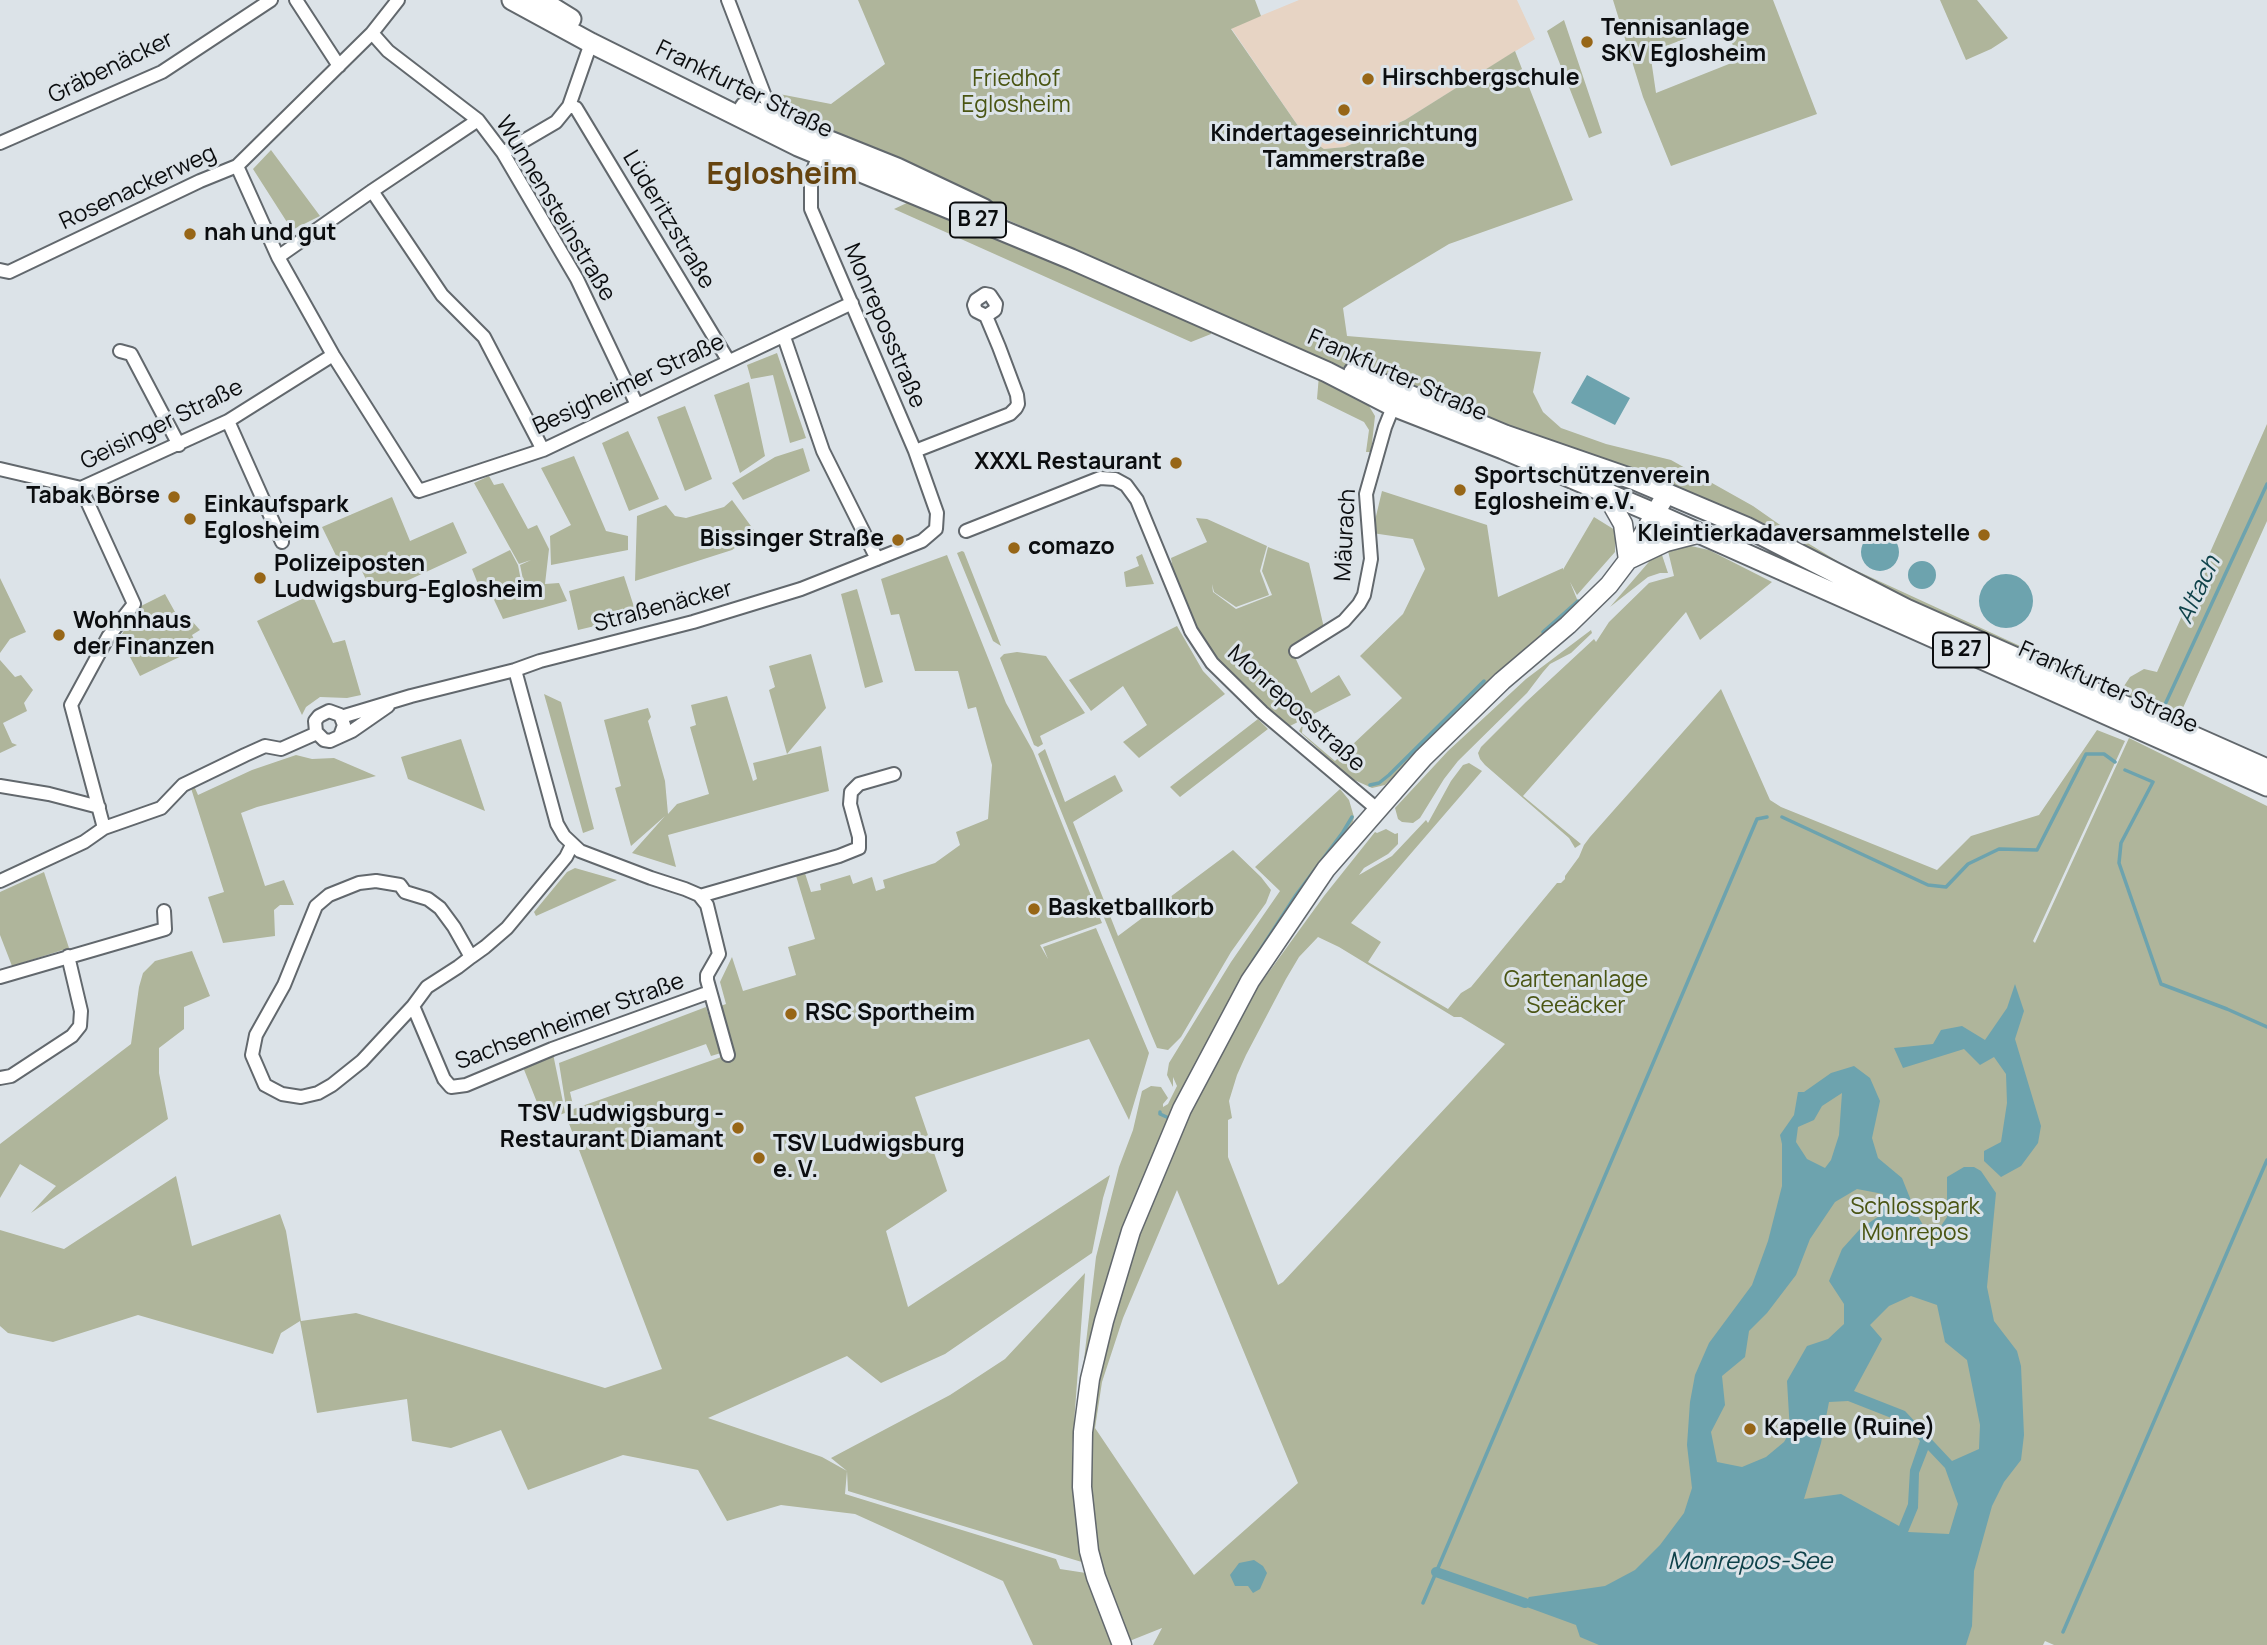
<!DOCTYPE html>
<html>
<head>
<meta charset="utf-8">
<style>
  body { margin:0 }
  canvas { display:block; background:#dce3e8 }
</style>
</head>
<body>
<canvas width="2267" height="1645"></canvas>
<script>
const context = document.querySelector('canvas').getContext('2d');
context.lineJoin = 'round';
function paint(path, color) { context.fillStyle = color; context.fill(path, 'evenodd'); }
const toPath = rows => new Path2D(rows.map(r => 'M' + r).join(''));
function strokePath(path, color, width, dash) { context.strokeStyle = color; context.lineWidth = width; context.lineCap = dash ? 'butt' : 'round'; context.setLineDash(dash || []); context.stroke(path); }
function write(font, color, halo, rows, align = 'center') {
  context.font = font + ' Manrope,sans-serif'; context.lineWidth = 6; context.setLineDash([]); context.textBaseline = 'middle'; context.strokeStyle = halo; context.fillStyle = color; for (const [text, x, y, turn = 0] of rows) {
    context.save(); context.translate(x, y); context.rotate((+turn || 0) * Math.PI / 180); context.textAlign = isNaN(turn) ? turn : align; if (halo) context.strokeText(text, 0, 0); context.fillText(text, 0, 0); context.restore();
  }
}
paint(toPath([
  [1299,0,1517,0,1535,39,1405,120,1345,147,1324,149,1305,136,1231,28]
]), '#e7d4c4');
paint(toPath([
  [858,0,1255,0,1261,16,1231,29,1305,136,1324,149,1345,147,1405,120,1515,51,1573,200,1449,244,1379,286,1343,308,1347,336,1541,352,1533,392,1543,412,1561,428,1606,444,1671,460,1753,506,1793,534,1842,564,2120,692,2130,677,2144,669,2157,672,2267,424,2267,521,2178,719,1831,570,1399,392,1010,221,897,168,778,120,774,93,831,104,885,64],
  [1613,0,1773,0,1817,114,1671,166,1643,97],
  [1724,24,1739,60,1656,93,1650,52],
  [1940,0,1977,0,2008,38,1991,49,1966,60],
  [1564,20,1602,133,1589,138,1547,31],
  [271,150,320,216,292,230,253,169],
  [911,201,1211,331,1211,334,1191,342,894,209],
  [777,353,806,438,790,443,773,375,751,379,747,365],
  [1319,375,1369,406,1375,416,1371,452,1366,452,1369,430,1364,422,1317,399],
  [749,382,765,456,740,473,714,395],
  [685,406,712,479,685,491,657,417],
  [628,431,659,499,629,511,602,443],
  [803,448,810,471,743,500,732,483,775,457],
  [574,456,606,531,628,536,628,550,551,565,550,536,571,525,541,468],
  [489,476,494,485,503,483,528,529,537,525,549,549,545,584,559,583,567,601,503,619,488,587,480,589,472,569,510,550,518,565,522,586,531,585,524,584,520,565,531,560,519,564,474,483],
  [1382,491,1487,525,1498,597,1563,568,1564,570,1564,568,1594,517,1615,530,1615,552,1577,595,1570,582,1579,604,1468,702,1385,785,1372,788,1350,778,1299,731,1303,724,1302,733,1335,761,1402,698,1360,656,1403,614,1425,569,1413,539,1372,533],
  [392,497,410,541,453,522,467,553,374,596,359,565,344,572,322,527],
  [732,500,756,533,732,550,635,581,637,516,666,505,675,516,686,518,724,507],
  [1196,518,1207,519,1267,546,1260,571,1269,595,1236,607,1214,592,1212,584,1213,592,1236,609,1272,595,1262,571,1268,547,1309,563,1324,628,1291,648,1311,693,1339,675,1351,695,1288,727,1229,675,1197,630,1176,588,1171,558,1207,542],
  [1691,546,1709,550,1772,582,1700,640,1686,612,1523,796,1581,844,1575,848,1569,838,1485,765,1480,759,1478,753,1481,747,1526,702,1594,639,1596,642,1609,622,1649,583,1674,576,1668,551,1673,548],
  [1660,549,1668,573,1660,573,1648,577,1610,607],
  [962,551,964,552,1001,646,993,641,957,553],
  [1142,554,1154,584,1126,587,1124,572,1139,566,1136,557],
  [947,555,1006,703,1033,751,1102,923,1040,945,1048,959,1043,947,1096,928,1149,1053,1129,1120,1089,1039,915,1097,947,1191,886,1231,908,1307,1110,1175,1103,1198,1092,1253,945,1354,881,1383,847,1356,708,1418,822,1457,847,1471,831,1458,950,1395,1005,1359,1085,1273,1072,1451,1074,1505,1085,1563,848,1491,847,1471,845,1494,1056,1559,1060,1569,1086,1573,1099,1612,1113,1645,1033,1645,1003,1581,855,1514,781,1505,727,1521,698,1470,623,1455,528,1490,501,1430,451,1448,412,1441,407,1399,317,1413,300,1321,281,1333,273,1354,138,1315,53,1342,8,1333,0,1326,0,1230,64,1249,176,1176,192,1246,280,1214,286,1231,301,1321,356,1313,605,1388,662,1369,565,1113,544,1120,521,1062,552,1049,565,1112,727,1055,715,1008,726,1004,720,982,732,957,743,991,796,975,788,947,815,939,794,869,803,867,811,892,821,890,820,884,850,875,853,884,872,877,876,891,885,888,883,880,935,863,960,845,956,832,988,819,992,765,976,707,968,709,958,671,915,671,899,614,891,615,881,579],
  [624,576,637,616,578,630,569,591],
  [0,578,26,632,10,639,0,653],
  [857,589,883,682,865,688,841,594],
  [165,594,180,621,190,619,200,630,192,635,198,648,140,676,120,638,135,609],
  [312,594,333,643,345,640,361,695,347,698,320,697,306,707,302,715,257,621],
  [1177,626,1203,671,1225,694,1139,758,1123,742,1147,725,1123,686,1091,711,1069,680],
  [1591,630,1592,633,1571,653,1550,664,1543,672,1527,693,1458,761,1444,779,1420,818,1413,823,1402,822,1398,819,1395,808,1448,751,1526,679],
  [1017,652,1046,656,1085,713,1040,736,1043,744,1038,747,1034,745,1000,658,1004,654],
  [811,654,826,708,787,754,769,690,775,687,769,666],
  [0,660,15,677,21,675,33,690,24,703,27,711,3,723,12,743,17,745,0,753],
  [1721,689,1770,800,1781,807,1937,870,1971,836,2039,815,2097,730,2125,741,2033,941,2035,943,2129,738,2267,806,2267,1645,2054,1645,2045,1641,2043,1645,1153,1645,1162,1628,1122,1644,1089,1551,1090,1379,1165,1145,1253,994,1324,896,1375,832,1377,833,1386,829,1395,834,1398,833,1398,844,1388,854,1364,868,1359,875,1392,856,1426,820,1428,823,1451,781,1463,765,1469,763,1482,771,1351,923,1381,942,1368,962,1448,1009,1461,993,1471,987,1557,883,1561,883,1565,879,1565,876,1579,857,1584,845,1590,837],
  [1318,937,1339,947,1454,1017,1461,1017,1505,1044,1283,1282,1278,1285,1228,1157,1228,1120,1232,1118,1229,1101,1237,1075,1246,1055,1286,979,1299,957],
  [1177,1190,1298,1483,1194,1575,1095,1428,1102,1382,1123,1318],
  [544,694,561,702,594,829,583,833],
  [727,696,753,781,757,779,753,763,821,746,829,791,668,835,676,867,632,853,665,816,631,846,615,788,621,786,604,720,648,708,651,717,648,721,665,781,668,814,677,804,709,794,690,727,696,725,691,705],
  [1258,719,1268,729,1180,797,1170,787],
  [461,739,485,811,408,779,401,757],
  [1045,749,1065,802,1115,775,1123,791,1073,822,1118,936,1233,850,1261,877,1271,890,1266,903,1231,952,1181,1037,1168,1050,1157,1048,1149,1029,1038,754],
  [296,755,312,759,334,758,376,776,257,807,241,813,265,886,284,880,294,905,280,905,274,910,275,936,223,943,208,897,224,892,189,782,192,781,198,795,252,770],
  [1340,789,1349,800,1354,817,1353,822,1283,916,1201,1064,1082,1377,1096,1257,1119,1167,1133,1130,1142,1091,1151,1086,1161,1087,1168,1098,1163,1104,1163,1107,1168,1104,1177,1086,1173,1077,1173,1087,1167,1075,1169,1063,1231,962,1280,891,1255,867],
  [575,868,617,880,536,916,534,912,567,872],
  [44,872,69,948,12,966,0,935,0,892],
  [192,951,210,996,184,1007,184,1029,159,1048,159,1073,168,1119,31,1213,56,1186,20,1164,0,1198,0,1144,131,1044,139,987,143,973,155,961],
  [706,1007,721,1053,711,1056,706,1044,570,1092,573,1105,566,1107,559,1063]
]), '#afb59b');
paint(toPath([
  [1587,375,1630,398,1615,425,1571,403],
  '1861 552a19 19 0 1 1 38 0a19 19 0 1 1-38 0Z',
  '1908 575a14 14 0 1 1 28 0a14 14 0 1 1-28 0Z',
  '1979 601a27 27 0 1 1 54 0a27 27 0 1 1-54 0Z',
  [2015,984,2024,1011,2015,1039,2041,1126,2038,1143,2021,1166,2001,1177,1984,1161,1984,1151,2001,1142,2007,1103,2006,1074,1994,1057,1980,1065,1964,1049,1903,1068,1894,1048,1933,1044,1941,1030,1962,1026,1985,1040,2007,1008],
  [1854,1066,1870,1078,1880,1101,1872,1138,1878,1158,1902,1178,1916,1213,1926,1230,1941,1226,1947,1217,1947,1177,1964,1167,1974,1167,1981,1171,1996,1193,1987,1287,1994,1321,2017,1351,2021,1366,2024,1435,2021,1460,2004,1482,1992,1506,1974,1571,1972,1626,1966,1645,1599,1645,1580,1637,1576,1625,1524,1606,1529,1597,1605,1586,1635,1570,1660,1545,1684,1513,1692,1488,1687,1445,1690,1402,1695,1375,1709,1343,1752,1285,1768,1241,1782,1186,1782,1144,1780,1135,1794,1115,1798,1092,1804,1092,1831,1073],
  [1842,1093,1839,1135,1831,1160,1825,1168,1807,1159,1796,1142,1798,1127,1814,1120,1822,1106],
  [1857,1189,1883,1194,1882,1214,1860,1229,1842,1249,1829,1281,1844,1304,1844,1324,1828,1339,1807,1346,1787,1381,1790,1432,1784,1442,1766,1457,1742,1467,1717,1462,1711,1432,1725,1405,1722,1376,1745,1357,1749,1331,1767,1313,1796,1275,1810,1239,1835,1202],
  [1911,1296,1937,1305,1945,1342,1967,1360,1980,1425,1979,1449,1952,1461,1905,1411,1854,1391,1882,1339,1870,1325,1889,1306],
  [1848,1401,1904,1423,1920,1441,1910,1470,1908,1504,1899,1526,1841,1494,1804,1499,1821,1443,1829,1402],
  [1928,1450,1945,1468,1958,1504,1949,1534,1908,1532,1918,1508,1919,1473],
  [1254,1560,1263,1566,1267,1573,1260,1589,1253,1593,1248,1586,1235,1586,1230,1575,1239,1563]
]), '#6da3ae');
strokePath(toPath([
  [1543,632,1578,601],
  [2162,711,2267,484],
  [2125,770,2153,782,2121,843,2119,863,2161,984,2227,1009,2267,1027],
  [1370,785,1379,783,1389,775,1484,681],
  [1782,817,1928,885,1946,887,1968,864,1999,849,2037,850,2086,754,2104,754,2115,762],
  [1253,961,1296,895,1343,832,1352,817],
  [1160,1112,1160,1114,1171,1119],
  [1423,1603,1757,819,1767,817],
  [2063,1632,2267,1160]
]), '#6da3ae', 3.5);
strokePath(toPath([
  [1436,1572,1525,1603]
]), '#6da3ae', 10);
const street = toPath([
  [296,0,339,66],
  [728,0,766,99,777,119],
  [372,33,388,51,478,120,503,153,577,279,637,405],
  [569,106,591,43],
  [0,143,162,72,271,0],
  [503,153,556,122,569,106,576,108,728,360],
  [237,166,278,257,333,355,419,491,543,450,852,303],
  [372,191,442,295,484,337,543,450],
  [278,257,372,191,478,120],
  [0,270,9,272,200,181,237,166,372,33,398,0],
  [784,337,823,451,877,559],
  [120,351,131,354,179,445],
  [228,421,282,542],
  [915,451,1010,414,1016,408,1018,404,1017,395,999,347,986,316,976,311,974,305,976,300,985,294,990,295,996,304,995,310,986,316],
  [0,469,81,488,134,604,108,637,71,705,104,828],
  [81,488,228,421,333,355],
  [966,531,1100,478,1115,479,1126,485,1137,500,1191,631,1212,663,1262,712,1377,809],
  [1296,651,1344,621,1359,604,1364,595,1371,559,1366,494,1385,427,1395,402],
  [515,670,557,824,564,836,580,851,651,878,685,889,699,895,707,905,719,954,707,975,707,980,728,1055],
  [341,717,411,696,515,670,540,661,693,622,801,589,922,541,936,529,937,513,915,451,811,209,811,175,822,148],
  [340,736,344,725,340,715,329,711,319,716,315,721,316,732,324,740,330,741,352,731,388,706],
  [0,786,49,794,99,807],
  [0,881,84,842,104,828,161,808,183,785,245,755,265,746,281,749,317,733],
  [700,896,839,856,859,848,859,837,850,804,851,792,859,784,894,774],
  [471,957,454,927,440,908,428,899,405,892,400,885,376,881,359,883,329,895,316,906,284,985,256,1035,252,1055,265,1085,282,1094,301,1097,318,1093,332,1085,362,1061,413,1006,427,987,458,967,471,957,485,947,507,928,566,857,572,845],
  [0,977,165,929,164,911],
  [413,1006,444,1079,451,1087,466,1085,552,1049,710,992],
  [0,1078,11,1076,72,1036,80,1026,81,1011,68,956]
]);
const secondary = toPath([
  [1606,494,1623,524,1628,560],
  [1628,560,1666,542,1697,534],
  [1122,1645,1096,1577,1089,1551,1082,1487,1083,1432,1090,1379,1104,1321,1131,1231,1182,1109,1250,981,1326,869,1423,758,1502,681,1568,625,1609,585,1628,560,1667,493]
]);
const primary = toPath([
  [512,0,591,43,798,146,1071,259,1327,372,1393,406,1503,449,1656,514,2267,786],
  [540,0,571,19],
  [745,107,897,168,984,209],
  [1354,372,1505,435,1635,480,1746,527,1906,609,2267,769]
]);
strokePath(street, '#62686d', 16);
strokePath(secondary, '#62686d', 21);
strokePath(primary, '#62686d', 23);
strokePath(street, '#fff', 12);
strokePath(secondary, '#fff', 18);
strokePath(primary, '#fff', 19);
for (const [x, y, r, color] of [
  [1587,42,7,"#976617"],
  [1368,79,7,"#976617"],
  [1344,110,7,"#976617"],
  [190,234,7,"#976617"],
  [1176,463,7,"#976617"],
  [1460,490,7,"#976617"],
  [174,497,7,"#976617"],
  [190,519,7,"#976617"],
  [1984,535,7,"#976617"],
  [898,540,7,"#976617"],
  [1014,548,7,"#976617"],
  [260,578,7,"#976617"],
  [59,635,7,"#976617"],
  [1034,909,7,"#976617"],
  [791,1014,7,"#976617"],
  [738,1128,7,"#976617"],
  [759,1158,7,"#976617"],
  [1750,1429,7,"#976617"]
]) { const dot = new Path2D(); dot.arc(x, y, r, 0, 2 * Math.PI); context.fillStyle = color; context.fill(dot); strokePath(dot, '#dce3e8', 2.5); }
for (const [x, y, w] of [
  [978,220,56],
  [1961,650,56]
]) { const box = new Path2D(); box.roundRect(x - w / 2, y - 17.5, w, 35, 5); context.fillStyle = '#dce3e8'; context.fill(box); strokePath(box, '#0b0d0f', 2); }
write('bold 21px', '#0b0d0f', null, [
  ["B 27",978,220],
  ["B 27",1961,650]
]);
write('bold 23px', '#0b0d0f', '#dce3e8', [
  ["Tennisanlage",1601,29],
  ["SKV Eglosheim",1601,55],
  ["Hirschbergschule",1382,79],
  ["Kindertageseinrichtung",1344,135,"center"],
  ["Tammerstraße",1344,161,"center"],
  ["nah und gut",204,234],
  ["XXXL Restaurant",1162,463,"right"],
  ["Sportschützenverein",1474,477],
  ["Eglosheim e.V.",1474,503],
  ["Tabak Börse",160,497,"right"],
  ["Einkaufspark",204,506],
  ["Eglosheim",204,532],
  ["Kleintierkadaversammelstelle",1970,535,"right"],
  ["Bissinger Straße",884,540,"right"],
  ["comazo",1028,548],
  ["Polizeiposten",274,565],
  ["Ludwigsburg-Eglosheim",274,591],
  ["Wohnhaus",73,622],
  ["der Finanzen",73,648],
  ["Basketballkorb",1048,909],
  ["RSC Sportheim",805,1014],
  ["TSV Ludwigsburg -",724,1115,"right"],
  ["Restaurant Diamant",724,1141,"right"],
  ["TSV Ludwigsburg",773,1145],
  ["e. V.",773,1171],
  ["Kapelle (Ruine)",1764,1429]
], 'left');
write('23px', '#0b0d0f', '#dce3e8', [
  ["Gräbenäcker",111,68,-26],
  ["Frankfurter Straße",744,90,26],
  ["Rosenackerweg",138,188,-25],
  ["Wunnensteinstraße",555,209,59],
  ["Lüderitzstraße",668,220,59],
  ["Monreposstraße",884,326,67],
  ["Frankfurter Straße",1397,376,24],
  ["Besigheimer Straße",629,385,-25],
  ["Geisinger Straße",162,425,-26],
  ["Mäurach",1346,535,-87],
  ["Straßenäcker",663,607,-15],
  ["Frankfurter Straße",2108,688,24],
  ["Monreposstraße",1296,709,42],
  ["Sachsenheimer Straße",570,1022,-20]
]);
write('23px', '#4a5513', '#dce3e8', [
  ["Friedhof",1016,80],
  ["Eglosheim",1016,106],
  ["Gartenanlage",1576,981],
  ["Seeäcker",1576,1007],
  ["Schlosspark",1915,1208],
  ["Monrepos",1915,1234]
]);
write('italic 24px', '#0f424a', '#dce3e8', [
  ["Altach",2199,590,-65],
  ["Monrepos-See",1750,1562]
]);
write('bold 30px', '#65430e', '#dce3e8', [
  ["Eglosheim",782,176]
]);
</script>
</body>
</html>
